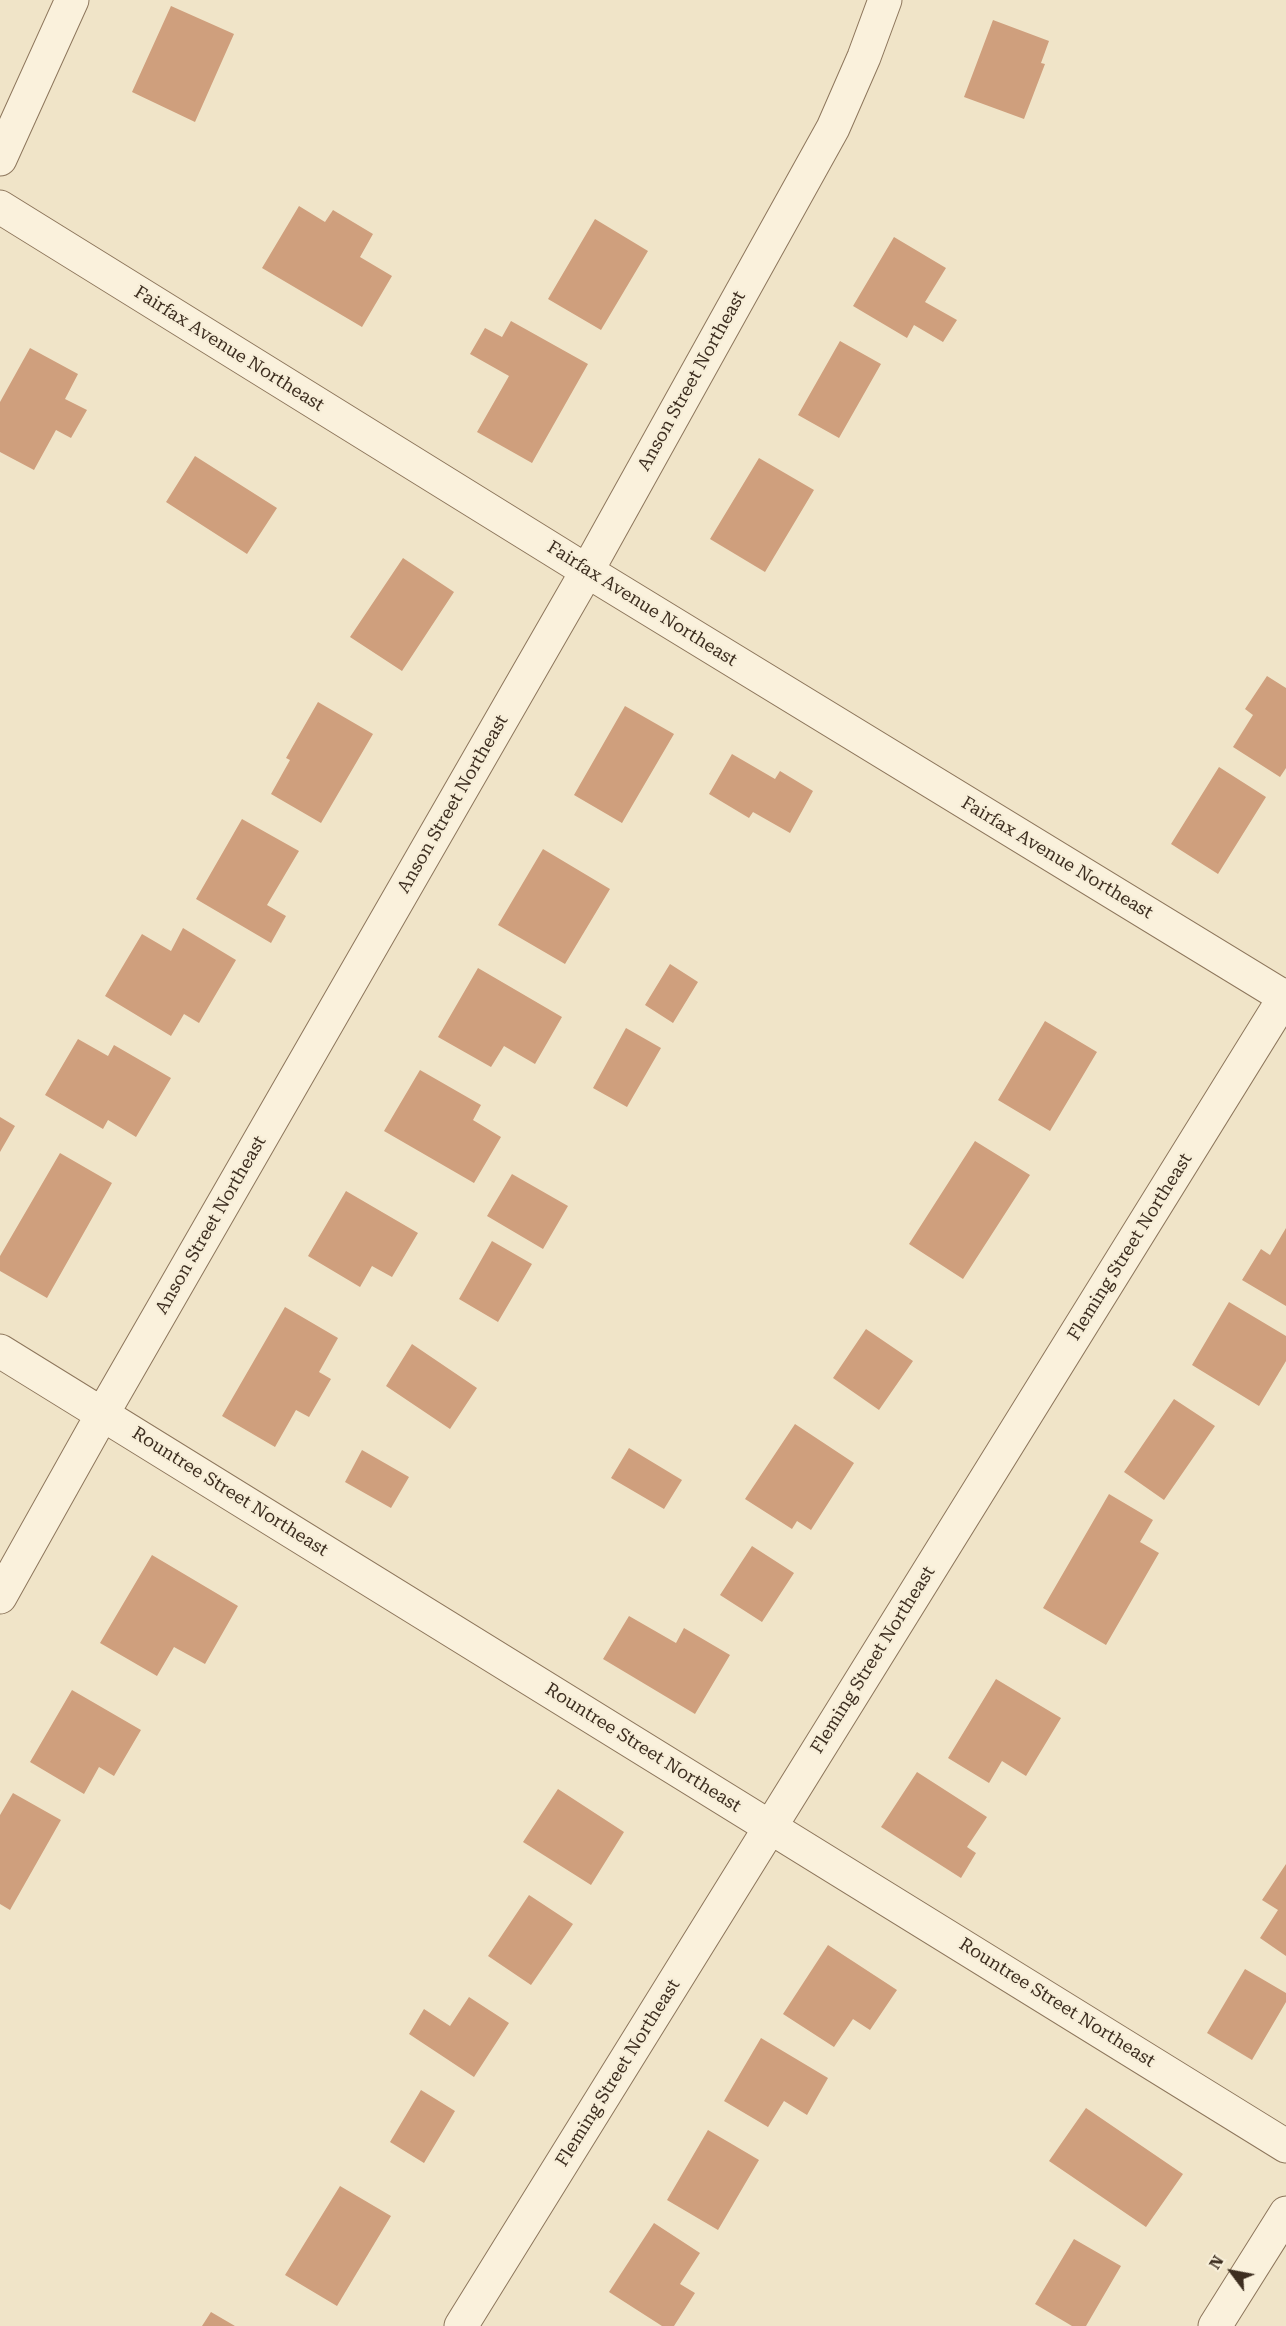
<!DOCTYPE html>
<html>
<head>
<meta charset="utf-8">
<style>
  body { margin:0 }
  #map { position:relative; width:1286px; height:2326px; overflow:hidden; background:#f0e4c8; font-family:"Roboto Serif",serif }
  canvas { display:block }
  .north { position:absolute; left:1202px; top:2242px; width:60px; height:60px; -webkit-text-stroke:4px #f7eed8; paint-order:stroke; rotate:302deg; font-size:16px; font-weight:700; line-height:24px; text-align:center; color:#3d2e20 }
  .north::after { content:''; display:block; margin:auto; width:21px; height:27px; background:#3d2e20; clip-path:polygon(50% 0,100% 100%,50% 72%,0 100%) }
</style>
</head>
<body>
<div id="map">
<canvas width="1286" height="2326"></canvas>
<div class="north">N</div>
</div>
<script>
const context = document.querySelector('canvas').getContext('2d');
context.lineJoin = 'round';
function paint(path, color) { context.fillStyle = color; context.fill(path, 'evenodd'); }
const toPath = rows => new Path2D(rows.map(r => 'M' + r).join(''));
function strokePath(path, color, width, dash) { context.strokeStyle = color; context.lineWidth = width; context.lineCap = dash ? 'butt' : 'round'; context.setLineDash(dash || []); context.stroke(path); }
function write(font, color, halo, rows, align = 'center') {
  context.font = font + ' "Roboto Serif",serif'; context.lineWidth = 4.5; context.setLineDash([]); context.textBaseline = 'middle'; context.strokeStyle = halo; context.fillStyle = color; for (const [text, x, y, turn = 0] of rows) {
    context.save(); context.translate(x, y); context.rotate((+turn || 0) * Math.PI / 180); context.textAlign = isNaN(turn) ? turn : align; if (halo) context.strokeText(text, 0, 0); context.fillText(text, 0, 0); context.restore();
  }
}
paint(toPath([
  [171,6,234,34,195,122,132,92],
  [993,20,1049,41,1041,63,1045,64,1024,119,964,97],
  [299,206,325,222,333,210,373,234,360,257,392,276,362,327,262,268],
  [595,219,648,251,601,330,548,299],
  [894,237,946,268,925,302,957,320,943,342,914,325,907,338,853,306],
  [511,321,588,364,532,463,477,432,509,376,470,354,485,328,502,337],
  [840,341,881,364,839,438,798,415],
  [30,348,78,374,65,399,87,410,71,438,56,430,34,470,0,452,0,402],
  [195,456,277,508,247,554,166,502],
  [759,458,814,490,765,572,710,539],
  [403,558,454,592,402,671,350,637],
  [1267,676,1286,688,1286,768,1280,777,1233,747,1253,715,1245,709],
  [318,702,373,734,321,823,271,794,290,760,286,758],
  [625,706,674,734,622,823,574,795],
  [732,754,775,779,780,771,813,791,790,833,753,812,749,818,709,794],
  [1219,767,1266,797,1218,874,1171,844],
  [242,819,299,851,267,905,286,916,271,943,196,899],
  [543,849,610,889,565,964,498,925],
  [183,928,236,960,199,1023,184,1014,171,1036,105,996,142,934,171,951],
  [670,964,698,982,673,1023,645,1005],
  [478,968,562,1017,535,1064,504,1046,491,1067,438,1037],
  [1045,1021,1097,1052,1050,1131,998,1100],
  [626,1028,661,1048,627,1107,593,1088],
  [78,1039,108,1056,114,1045,171,1078,136,1137,108,1120,103,1129,45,1095],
  [420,1070,481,1105,473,1120,501,1137,474,1183,384,1131],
  [0,1117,15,1126,0,1152],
  [975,1141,1030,1175,963,1279,909,1244],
  [60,1153,112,1183,47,1298,0,1271,0,1256],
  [512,1174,568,1206,543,1249,487,1216],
  [346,1191,418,1233,392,1277,372,1266,360,1287,308,1256],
  [1286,1228,1286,1306,1242,1280,1261,1249,1270,1255],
  [492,1241,532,1264,498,1322,459,1299],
  [1229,1302,1286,1336,1286,1361,1259,1406,1192,1365],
  [285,1307,338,1338,319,1372,331,1379,309,1417,296,1410,275,1447,222,1416],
  [866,1329,913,1361,879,1410,833,1378],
  [412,1344,477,1388,450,1429,386,1386],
  [1174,1399,1215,1426,1164,1500,1124,1472],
  [795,1424,854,1463,811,1530,797,1521,792,1529,745,1499],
  [629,1448,682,1480,664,1509,611,1478],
  [362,1450,409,1477,391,1508,345,1482],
  [1109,1494,1153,1520,1140,1542,1159,1553,1106,1645,1043,1608],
  [752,1546,794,1573,762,1622,720,1595],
  [152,1555,238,1606,205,1664,174,1647,157,1676,100,1643],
  [629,1616,676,1643,684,1628,730,1655,695,1714,603,1659],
  [996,1679,1061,1718,1026,1776,1002,1761,989,1783,948,1758],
  [72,1690,141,1730,114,1776,99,1767,84,1794,30,1762],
  [917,1772,987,1817,967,1847,976,1853,961,1878,881,1827],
  [558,1789,624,1832,591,1885,523,1842],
  [13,1793,61,1820,10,1910,0,1904,0,1815],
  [1286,1864,1286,1956,1260,1938,1278,1910,1262,1900],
  [529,1895,573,1924,531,1985,488,1956],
  [828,1945,897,1990,870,2030,853,2019,834,2047,783,2014],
  [1245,1969,1286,1993,1286,2002,1252,2060,1207,2033],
  [469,1997,509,2023,474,2077,409,2034,424,2009,450,2026],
  [761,2038,828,2078,807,2115,784,2101,768,2127,724,2101],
  [421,2090,455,2111,424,2163,390,2142],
  [1086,2108,1183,2174,1146,2227,1049,2161],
  [708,2130,759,2160,718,2230,667,2200],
  [340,2186,391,2216,337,2306,285,2275],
  [654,2223,700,2253,680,2284,695,2293,674,2326,662,2326,609,2292],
  [1074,2239,1121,2266,1086,2326,1072,2326,1035,2304],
  [211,2312,235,2326,202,2326]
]), '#cf9f7d');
const minor = toPath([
  [0,159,72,0],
  [0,207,587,571,1286,998],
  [0,1351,1286,2146],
  [0,1597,103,1413,587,571,833,128,864,57,885,0],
  [461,2326,1286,995],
  [1215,2326,1286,2213]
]);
strokePath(minor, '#8d765c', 35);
strokePath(minor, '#faf1dc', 33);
write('18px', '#3d2e20', '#f7eed8', [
  ["Fairfax Avenue Northeast",229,349,32],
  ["Anson Street Northeast",692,381,-61],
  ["Fairfax Avenue Northeast",642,604,32],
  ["Anson Street Northeast",453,804,-60],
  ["Fairfax Avenue Northeast",1057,858,31],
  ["Anson Street Northeast",211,1225,-60],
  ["Fleming Street Northeast",1130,1247,-58],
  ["Rountree Street Northeast",230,1492,32],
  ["Fleming Street Northeast",873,1660,-58],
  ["Rountree Street Northeast",643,1748,32],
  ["Rountree Street Northeast",1057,2003,32],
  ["Fleming Street Northeast",618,2073,-58]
]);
</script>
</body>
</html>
